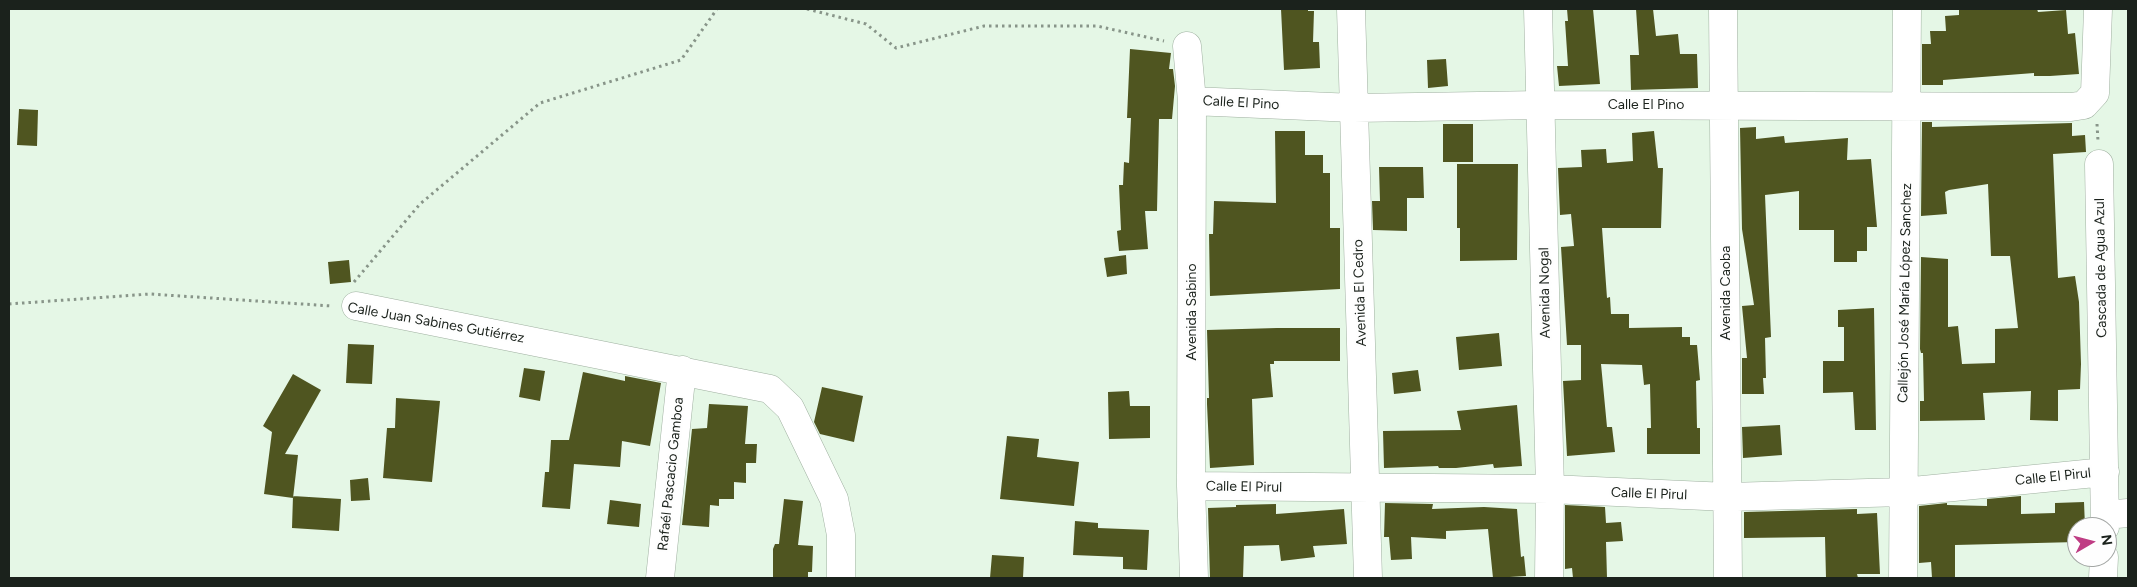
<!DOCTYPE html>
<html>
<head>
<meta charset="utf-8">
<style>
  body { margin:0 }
  #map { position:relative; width:2137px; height:587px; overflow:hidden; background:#e5f7e6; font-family:Figtree,sans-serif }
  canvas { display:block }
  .frame { position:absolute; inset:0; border:10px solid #1b221c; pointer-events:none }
  .north { position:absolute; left:2067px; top:517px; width:50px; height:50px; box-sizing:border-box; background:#fefefe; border:1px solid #a3a6a4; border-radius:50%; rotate:82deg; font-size:14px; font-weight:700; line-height:20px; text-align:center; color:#1b221c }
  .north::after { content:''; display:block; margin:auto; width:18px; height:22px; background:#bf3d84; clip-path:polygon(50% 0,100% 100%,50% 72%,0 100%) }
</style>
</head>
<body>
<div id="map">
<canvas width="2137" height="587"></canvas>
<div class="frame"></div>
<div class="north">N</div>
</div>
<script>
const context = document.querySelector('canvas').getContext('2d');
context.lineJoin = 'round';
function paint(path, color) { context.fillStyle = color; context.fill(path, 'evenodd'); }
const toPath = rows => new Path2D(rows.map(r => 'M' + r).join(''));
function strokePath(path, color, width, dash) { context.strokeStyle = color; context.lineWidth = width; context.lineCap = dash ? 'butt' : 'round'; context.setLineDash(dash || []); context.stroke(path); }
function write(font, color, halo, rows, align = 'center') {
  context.font = font + ' Figtree,sans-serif'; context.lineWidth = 5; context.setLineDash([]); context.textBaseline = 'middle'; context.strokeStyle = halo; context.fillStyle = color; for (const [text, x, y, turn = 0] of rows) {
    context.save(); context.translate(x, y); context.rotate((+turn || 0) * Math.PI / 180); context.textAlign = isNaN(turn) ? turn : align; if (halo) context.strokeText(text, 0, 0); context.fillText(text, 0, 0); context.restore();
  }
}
paint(toPath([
  [1281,9,1308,9,1308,11,1314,11,1313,42,1319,42,1320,68,1284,70],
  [1567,9,1593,9,1600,84,1559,86,1557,66,1568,66,1565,21,1568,21],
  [1636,9,1653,9,1656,36,1678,34,1680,54,1697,54,1698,88,1631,90,1630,55,1639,55],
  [1959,9,2037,9,2038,12,2066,10,2068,34,2075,33,2079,74,2050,76,2034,76,2034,73,1943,80,1943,85,1922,85,1922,44,1931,44,1930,31,1946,31,1945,16,1959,15],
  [1130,49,1171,53,1169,69,1173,69,1175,86,1172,119,1159,119,1157,211,1145,211,1148,249,1119,251,1117,231,1121,230,1119,185,1123,185,1124,162,1129,163,1131,118,1127,118],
  [1446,59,1448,86,1428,88,1427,60],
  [19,109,38,110,37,146,17,145],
  [1922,122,1932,122,1932,127,2072,123,2072,136,2085,135,2086,152,2053,154,2058,278,2075,276,2079,302,2081,364,2080,389,2058,390,2058,421,2030,420,2031,391,1983,393,1985,420,1920,421,1920,401,1924,401,1923,353,1921,353,1920,349,1921,257,1948,259,1948,327,1958,326,1962,364,1995,363,1995,329,2018,328,2010,256,1991,256,1988,184,1949,190,1945,192,1947,214,1921,216],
  [1443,124,1473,124,1473,162,1443,162],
  [1756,127,1756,139,1784,136,1785,143,1848,138,1847,160,1871,159,1877,227,1867,227,1867,251,1857,251,1857,262,1834,262,1834,230,1799,230,1799,191,1765,195,1771,337,1765,338,1766,378,1763,378,1764,394,1742,394,1742,358,1747,358,1742,306,1754,305,1742,229,1740,128],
  [1275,131,1305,131,1305,155,1323,155,1323,173,1330,173,1330,228,1340,228,1340,289,1210,296,1209,234,1213,234,1214,201,1276,203],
  [1654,131,1658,168,1663,168,1661,228,1602,228,1607,298,1610,297,1611,314,1629,314,1629,328,1682,327,1682,337,1690,337,1690,345,1697,345,1700,380,1696,381,1697,428,1700,428,1700,454,1647,454,1647,428,1651,428,1650,384,1644,385,1642,365,1601,364,1607,427,1612,427,1615,452,1567,456,1563,381,1581,380,1581,345,1567,345,1561,247,1574,246,1571,214,1560,215,1558,168,1582,167,1581,150,1606,149,1607,163,1633,161,1632,133],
  [1457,164,1518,164,1517,260,1460,261,1460,228,1457,228],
  [1379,167,1423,167,1424,198,1407,198,1407,231,1373,230,1372,201,1380,201],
  [1126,255,1127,274,1107,277,1104,258],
  [349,260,351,282,330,284,328,262],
  [1874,308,1876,430,1855,430,1853,392,1823,393,1823,361,1844,361,1844,327,1838,327,1838,310],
  [1277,328,1340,328,1340,361,1274,361,1274,364,1270,364,1273,397,1252,399,1254,465,1210,468,1207,404,1207,398,1209,398,1207,330],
  [1499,333,1502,366,1459,370,1456,337],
  [348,344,374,345,372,384,346,383],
  [524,368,545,371,540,401,519,397],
  [1418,370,1421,391,1394,394,1392,373],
  [583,372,625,381,625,376,661,383,650,446,622,441,620,467,574,464,570,509,542,507,545,472,549,472,551,440,569,440],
  [293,374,321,390,285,454,298,455,293,498,264,494,272,432,263,426],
  [822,387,863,396,854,442,820,434,814,422],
  [1129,391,1130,406,1150,406,1150,438,1109,439,1108,392],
  [396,398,440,401,432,482,383,478,387,428,395,428],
  [709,404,748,406,745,444,757,444,756,463,746,463,746,483,734,482,734,499,719,499,719,506,710,505,709,527,682,525,692,429,707,428],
  [1517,405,1522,466,1494,468,1493,464,1456,468,1439,468,1438,466,1384,468,1383,431,1461,430,1457,411],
  [1780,425,1782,455,1743,458,1742,427],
  [1007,436,1039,439,1037,457,1079,462,1074,506,1000,499],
  [368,478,370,500,351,501,350,480],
  [293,496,341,499,339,531,292,528],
  [2021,496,2021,514,2055,513,2055,503,2084,502,2085,527,2077,527,2077,542,1955,545,1955,578,1932,578,1931,562,1919,563,1919,506,1947,503,1947,505,1987,506,1987,499],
  [784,499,803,501,798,545,813,546,812,572,808,572,808,578,773,578,773,549,775,544,779,544],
  [610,500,641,504,639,527,607,524],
  [1385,503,1433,504,1432,509,1484,507,1517,509,1521,557,1524,556,1526,576,1493,578,1488,529,1446,531,1446,539,1411,537,1412,559,1391,560,1389,537,1384,537],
  [1276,504,1276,514,1344,509,1347,544,1313,546,1315,557,1281,561,1279,545,1244,546,1243,578,1210,578,1208,508,1236,507,1236,505],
  [1565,505,1605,507,1606,523,1621,522,1623,541,1606,542,1607,578,1573,578,1572,568,1565,569],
  [1857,509,1857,514,1877,513,1880,574,1857,574,1858,578,1826,578,1825,537,1744,538,1744,512],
  [1075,521,1098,523,1098,528,1149,530,1147,570,1123,569,1123,557,1073,555],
  [992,555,1024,557,1023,578,990,578]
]), '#4f5520');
const minor = toPath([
  [1351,9,1368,578],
  [1538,9,1550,489,1549,578],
  [1723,9,1728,578],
  [1187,46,1192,101,1191,486,1194,578],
  [1192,101,1354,108,1541,105,2071,107,2084,105,2095,93,2098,9],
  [2099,164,2105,527],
  [356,306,770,389,790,408,834,499,841,535,841,578],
  [1191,486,1550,489,1728,497,1903,492,2105,472],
  [2105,515,2128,513],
  [660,578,682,370],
  [1903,578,1907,9],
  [2103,578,2104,557]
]);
strokePath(minor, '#9fb0a0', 29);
strokePath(toPath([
  [807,9,866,24,896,48,984,26,1097,26,1164,41],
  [2097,124,2098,141],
  [354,282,420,204,540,103,681,60,717,9],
  [9,304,150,294,332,306]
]), '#889589', 3, [2.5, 4]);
strokePath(minor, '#fff', 28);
write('14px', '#1b221c', '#fefefe', [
  ["Calle El Pino",1241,103,3],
  ["Calle El Pino",1646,105],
  ["Cascada de Agua Azul",2101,268,-91],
  ["Avenida El Cedro",1360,293,-92],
  ["Avenida Nogal",1545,293,-91],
  ["Avenida Caoba",1726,293,-90],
  ["Callejón José María López Sanchez",1905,293,-89],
  ["Avenida Sabino",1192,312,-90],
  ["Calle Juan Sabines Gutiérrez",436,323,10],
  ["Rafaél Pascacio Gamboa",671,474,-84],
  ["Calle El Pirul",2053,477,-6],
  ["Calle El Pirul",1244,487,1],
  ["Calle El Pirul",1649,494,2]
]);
</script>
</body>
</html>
